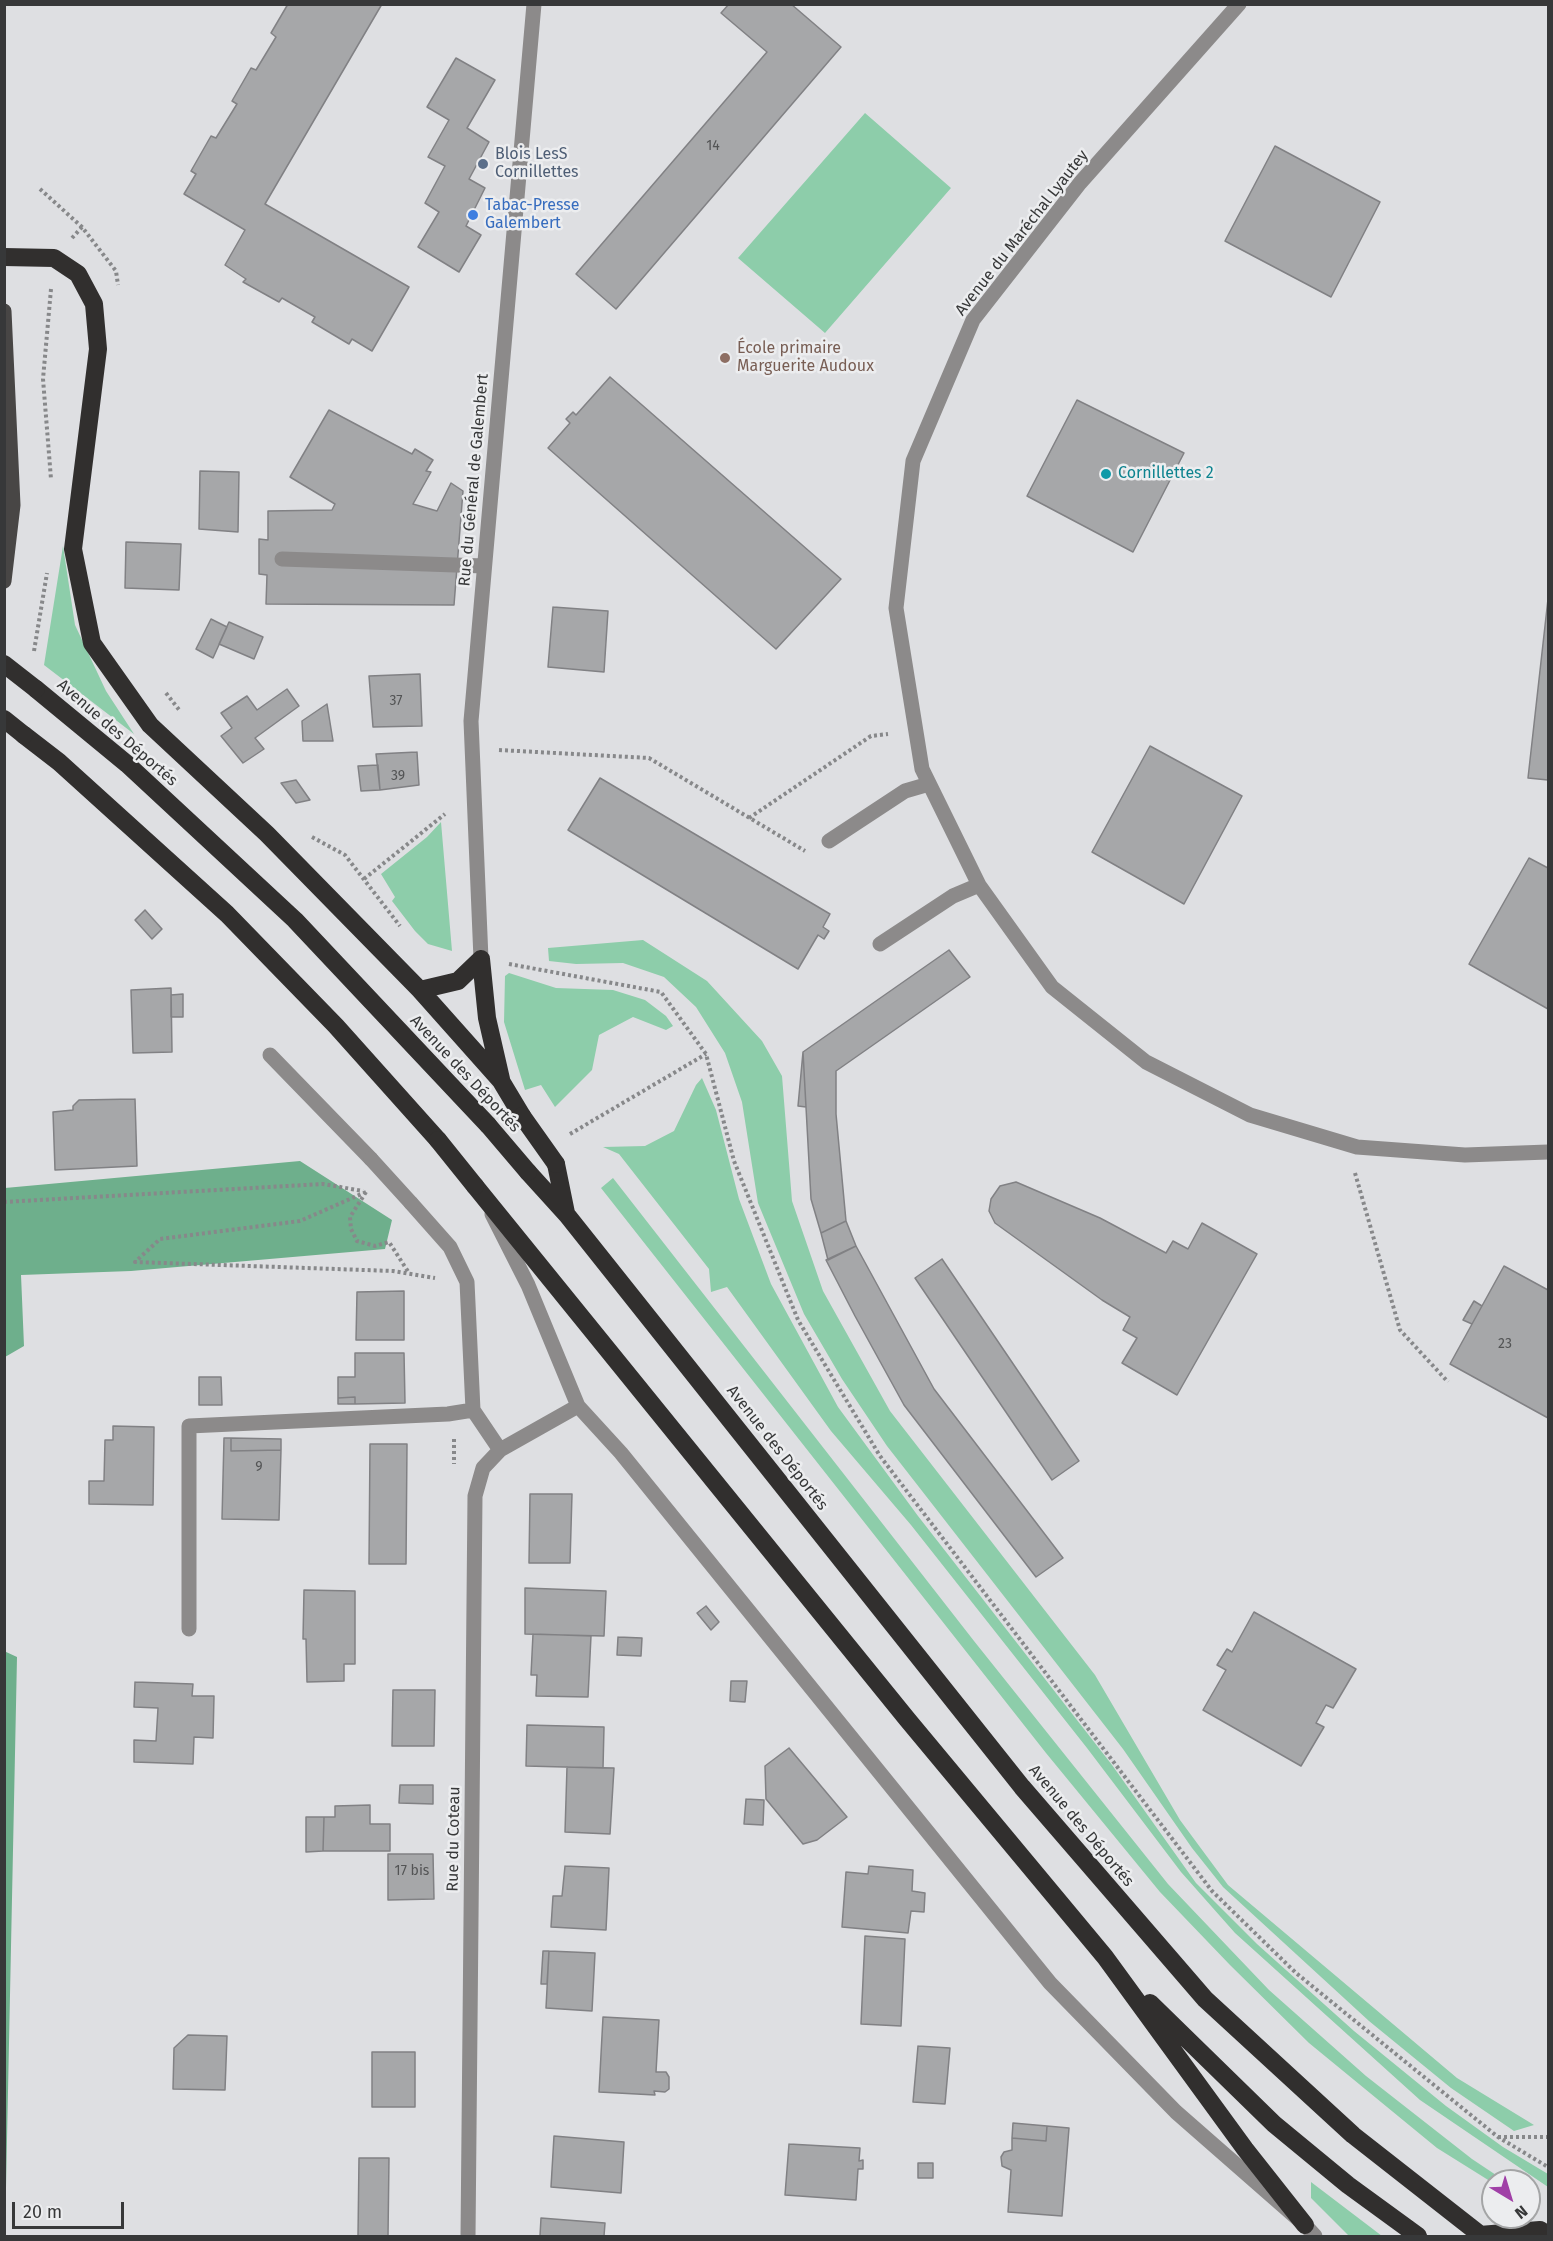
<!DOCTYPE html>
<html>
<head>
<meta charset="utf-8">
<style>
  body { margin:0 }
  #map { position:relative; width:1553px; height:2241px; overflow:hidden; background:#dedfe2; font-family:"Fira Sans",sans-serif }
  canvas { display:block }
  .frame { position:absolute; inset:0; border:6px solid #373839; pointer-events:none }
  .north { position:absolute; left:1481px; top:2169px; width:60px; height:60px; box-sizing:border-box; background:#ecedef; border:2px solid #a4a5a6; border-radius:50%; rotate:142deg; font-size:16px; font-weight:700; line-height:24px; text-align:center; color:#373839 }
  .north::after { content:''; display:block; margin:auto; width:21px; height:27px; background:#a040a7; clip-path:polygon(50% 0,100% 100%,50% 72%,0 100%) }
  .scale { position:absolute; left:12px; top:2202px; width:112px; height:27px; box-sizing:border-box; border:3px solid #373839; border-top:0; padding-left:8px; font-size:18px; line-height:21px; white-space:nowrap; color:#373839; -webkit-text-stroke:4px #ecedef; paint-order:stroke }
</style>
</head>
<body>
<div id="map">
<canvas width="1553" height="2241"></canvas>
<div class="frame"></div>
<div class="north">N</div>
<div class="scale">20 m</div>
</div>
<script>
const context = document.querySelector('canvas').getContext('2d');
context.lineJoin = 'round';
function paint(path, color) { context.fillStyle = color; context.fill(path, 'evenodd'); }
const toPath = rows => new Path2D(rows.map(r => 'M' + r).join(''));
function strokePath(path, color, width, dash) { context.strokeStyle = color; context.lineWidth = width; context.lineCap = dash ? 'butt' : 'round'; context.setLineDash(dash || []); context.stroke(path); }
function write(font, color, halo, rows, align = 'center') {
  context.font = font + ' "Fira Sans",sans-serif'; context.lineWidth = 5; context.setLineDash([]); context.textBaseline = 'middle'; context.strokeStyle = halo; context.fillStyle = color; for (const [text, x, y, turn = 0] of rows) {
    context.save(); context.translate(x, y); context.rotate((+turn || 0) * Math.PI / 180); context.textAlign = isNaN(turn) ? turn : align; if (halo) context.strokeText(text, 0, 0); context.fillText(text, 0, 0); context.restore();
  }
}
paint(toPath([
  [865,113,951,188,825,333,738,258],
  [63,546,75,625,106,691,134,734,44,665],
  [441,822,452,951,428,944,415,931,392,901,395,897,381,874,427,837],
  [643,940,707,981,762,1041,782,1076,792,1201,823,1291,890,1411,1095,1675,1180,1820,1228,1885,1457,2078,1534,2125,1514,2131,1451,2088,1369,2021,1223,1887,1192,1848,1123,1749,887,1446,842,1379,804,1314,758,1203,742,1102,725,1053,696,1007,664,977,623,963,576,964,549,961,548,948],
  [509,973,556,988,613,990,645,1000,666,1016,673,1026,666,1030,633,1017,599,1035,592,1070,555,1107,541,1085,525,1090,504,1022,505,976],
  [702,1078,716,1110,739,1199,771,1284,838,1407,918,1516,1112,1765,1196,1883,1257,1944,1354,2031,1446,2106,1503,2147,1548,2174,1548,2187,1420,2100,1235,1933,1181,1872,1087,1748,911,1525,831,1431,727,1287,711,1292,709,1269,619,1154,603,1147,645,1146,674,1131,696,1085],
  [613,1178,974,1641,1168,1884,1269,1990,1366,2076,1472,2159,1505,2181,1493,2183,1437,2148,1309,2043,1230,1965,1160,1892,1046,1753,601,1188],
  [1311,2182,1382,2236,1349,2236,1311,2198]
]), '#8dcdaa');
paint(toPath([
  [300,1161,392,1220,385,1249,131,1271,21,1275,24,1346,5,1357,5,1188],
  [4,1651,17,1657,5,2236,4,2236]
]), '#6eaf8c');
const building = toPath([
  [288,4,382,4,265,204,409,287,372,351,352,339,349,344,312,322,315,317,282,298,279,302,243,282,246,279,225,265,245,230,184,194,196,174,191,171,211,136,216,138,237,104,232,101,251,68,256,70,276,37,271,33,288,4],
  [729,4,791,4,841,47,616,309,576,274,767,52,721,13,729,4],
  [456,58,495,80,467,128,489,142,469,179,485,188,466,226,481,235,459,272,418,247,439,212,425,203,445,166,428,157,449,120,427,107,456,58],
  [1275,146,1380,202,1331,297,1225,241,1275,146],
  [610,377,841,579,776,649,548,448,570,423,566,419,573,412,576,415,610,377],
  [1077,400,1184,453,1133,552,1027,496,1077,400],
  [329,410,412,454,415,449,433,460,426,471,431,472,413,504,437,511,451,483,463,491,454,605,266,604,267,575,259,574,259,539,268,540,268,511,332,510,335,504,290,477,329,410],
  [200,471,239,472,238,532,199,529,200,471],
  [126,542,181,544,179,590,125,588,126,542],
  [1548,599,1548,780,1528,778,1548,599],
  [553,607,608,611,604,672,548,667,553,607],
  [211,619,227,627,213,658,196,649,211,619],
  [229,622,263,637,254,659,219,644,229,622],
  [420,674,422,726,373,727,369,676,420,674],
  [287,689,299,706,255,738,264,749,243,763,221,736,232,728,221,713,247,696,257,710,287,689],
  [327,704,333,741,303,741,302,721,327,704],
  [1150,746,1242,796,1184,904,1092,852,1150,746],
  [417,752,419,785,380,790,376,754,417,752],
  [378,765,380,790,361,791,358,766,378,765],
  [600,778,830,914,823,927,829,931,824,939,818,935,798,969,568,830,600,778],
  [296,780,310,800,296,803,281,783,296,780],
  [1529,858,1548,868,1548,1009,1469,964,1529,858],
  [145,910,162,929,152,939,135,920,145,910],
  [949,950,970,977,836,1071,836,1114,846,1221,821,1233,811,1199,803,1052,949,950],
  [171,988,172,1052,133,1053,131,990,171,988],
  [183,994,183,1017,171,1017,171,995,183,994],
  [803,1052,806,1107,798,1106,803,1052],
  [135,1099,137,1166,55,1170,53,1112,73,1110,73,1106,79,1100,135,1099],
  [1016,1182,1100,1218,1166,1253,1173,1241,1188,1249,1202,1223,1257,1254,1177,1395,1122,1363,1137,1338,1123,1330,1130,1317,1102,1300,995,1223,989,1211,991,1199,1000,1186,1016,1182],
  [846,1221,856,1246,828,1260,821,1233,846,1221],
  [856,1246,934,1389,1063,1558,1036,1577,904,1405,855,1316,826,1260,856,1246],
  [942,1259,1079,1461,1052,1480,915,1278,942,1259],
  [1504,1266,1548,1290,1548,1418,1450,1364,1504,1266],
  [404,1291,404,1340,356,1340,357,1292,404,1291],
  [1474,1301,1482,1306,1472,1324,1463,1320,1474,1301],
  [355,1353,404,1353,405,1403,355,1404,355,1397,338,1398,338,1377,355,1377,355,1353],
  [199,1377,221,1377,222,1405,199,1405,199,1377],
  [355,1397,355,1404,338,1404,338,1398,355,1397],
  [113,1426,154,1427,153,1505,89,1504,89,1481,104,1481,105,1440,113,1440,113,1426],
  [224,1438,231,1438,231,1451,281,1450,279,1520,222,1519,224,1438],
  [231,1438,281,1439,281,1450,231,1451,231,1438],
  [370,1444,407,1444,406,1564,369,1564,370,1444],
  [530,1494,572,1494,570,1563,529,1563,530,1494],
  [525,1588,606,1591,604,1636,525,1634,525,1588],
  [304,1590,355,1591,355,1664,344,1664,344,1681,307,1682,306,1639,303,1639,304,1590],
  [706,1606,719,1622,711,1630,697,1613,706,1606],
  [1254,1612,1356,1669,1333,1708,1326,1705,1316,1723,1324,1727,1301,1766,1203,1710,1226,1670,1217,1665,1227,1649,1232,1652,1254,1612],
  [533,1634,591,1636,588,1697,536,1696,537,1675,531,1675,533,1634],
  [618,1637,642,1638,641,1656,617,1655,618,1637],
  [731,1681,747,1681,745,1702,730,1701,731,1681],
  [135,1682,193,1684,192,1696,214,1696,213,1738,194,1737,193,1764,134,1762,134,1740,156,1741,158,1708,134,1707,135,1682],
  [393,1690,435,1690,434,1746,392,1746,393,1690],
  [527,1725,604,1727,603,1768,526,1766,527,1725],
  [789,1748,847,1817,817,1840,803,1844,766,1799,765,1766,789,1748],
  [567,1767,614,1768,610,1834,565,1832,567,1767],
  [400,1785,433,1785,433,1804,399,1803,400,1785],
  [746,1799,764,1800,763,1825,744,1824,746,1799],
  [370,1805,370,1824,390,1824,390,1851,323,1851,324,1817,335,1817,335,1806,370,1805],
  [306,1817,324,1817,323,1851,306,1852,306,1817],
  [388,1854,433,1854,434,1899,388,1900,388,1854],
  [565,1866,609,1868,606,1930,551,1927,553,1896,562,1896,565,1866],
  [869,1866,913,1870,912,1891,925,1893,924,1912,911,1911,908,1933,842,1927,846,1872,868,1874,869,1866],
  [865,1936,905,1939,901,2026,861,2024,865,1936],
  [543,1951,549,1951,547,1984,541,1984,543,1951],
  [549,1951,595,1953,592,2011,546,2008,549,1951],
  [603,2017,659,2020,656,2072,666,2072,669,2077,669,2089,665,2092,654,2091,655,2095,599,2092,603,2017],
  [188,2035,227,2036,225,2090,173,2089,174,2048,188,2035],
  [918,2046,950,2048,945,2104,913,2102,918,2046],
  [372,2052,415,2052,415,2107,372,2107,372,2052],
  [1013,2123,1047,2126,1046,2141,1012,2138,1013,2123],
  [1047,2126,1069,2128,1062,2216,1008,2212,1011,2170,1002,2166,1001,2157,1004,2152,1012,2150,1012,2138,1046,2141,1047,2126],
  [554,2136,624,2142,621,2193,551,2187,554,2136],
  [789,2144,860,2148,859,2161,863,2160,863,2169,858,2169,856,2200,785,2195,789,2144],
  [359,2158,389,2158,388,2236,358,2236,359,2158],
  [918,2163,933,2163,933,2178,918,2178,918,2163],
  [541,2218,605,2223,604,2236,540,2236,541,2218]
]);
paint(building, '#a6a7a9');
strokePath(building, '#818184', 1.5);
strokePath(toPath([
  [40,189,82,227,116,271,118,285],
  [72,238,82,227],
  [51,289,43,379,51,479],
  [34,651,47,573],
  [166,693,180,711],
  [499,750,649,758,805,851],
  [749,818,871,736,888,734],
  [312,837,345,855,400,926],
  [364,879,445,814],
  [509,964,661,992,706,1054,734,1161,798,1320,880,1456,1212,1891,1296,1973,1498,2137,1548,2167],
  [570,1134,706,1054],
  [1355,1173,1400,1330,1448,1382],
  [366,1192,300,1221,160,1239,135,1262,393,1271,435,1278],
  [366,1192,350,1217,351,1229,357,1241,375,1246,389,1242,409,1273],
  [4,1202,323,1184,363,1191],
  [454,1439,454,1464],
  [1498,2137,1548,2137]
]), '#87888a', 4, [3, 3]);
strokePath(toPath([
  [1239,4,1080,183,973,320,913,461,896,608,922,769,979,885,1052,987,1146,1062,1250,1115,1357,1147,1465,1155,1548,1152],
  [282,559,484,566],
  [829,841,905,791,929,784],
  [880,944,953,896,979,885],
  [481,959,471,721,534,4],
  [270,1055,371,1159],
  [411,1203,450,1247,467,1282,473,1410,500,1450],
  [492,1214,528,1285,578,1406,621,1453,1050,1983,1176,2112,1305,2225,1315,2236],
  [189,1629,189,1426,448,1414,473,1410],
  [468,2236,475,1496,483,1468,500,1450,578,1406]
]), '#8c8a8a', 15);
strokePath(toPath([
  [4,311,13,505,4,581]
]), '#484645', 15);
strokePath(toPath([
  [4,257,54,258,78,274,94,304,98,349,73,549,92,643,150,725,267,834,420,990,501,1081,522,1116],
  [36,689,127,764,295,920,488,1125],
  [24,735,59,762,227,914,336,1026,438,1140],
  [481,959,487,1018,501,1079],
  [420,990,458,981,481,959],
  [556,1164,566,1213],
  [528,1172,567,1215,1022,1787,1205,1999,1353,2135,1482,2236],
  [475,1186,907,1719,1105,1957,1245,2149,1305,2225],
  [1150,2003,1274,2124,1348,2185,1418,2236],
  [1480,2235,1540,2230,1548,2235]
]), '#312f2e', 18);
strokePath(toPath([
  [371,1159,411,1203]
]), '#8c8a8a', 15);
strokePath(toPath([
  [4,664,36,689],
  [4,719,24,735],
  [522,1116,556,1164],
  [488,1125,528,1172],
  [438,1140,475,1186]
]), '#312f2e', 18);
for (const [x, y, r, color] of [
  [483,164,6,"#5c6f8a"],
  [473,215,6,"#3f7fe0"],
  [725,358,6,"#8d6e63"],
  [1106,474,6,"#0f9aa8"]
]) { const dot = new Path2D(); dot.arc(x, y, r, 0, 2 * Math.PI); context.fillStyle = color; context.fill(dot); strokePath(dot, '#ecedef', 2); }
write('14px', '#535455', null, [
  ["14",713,146],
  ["37",396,701],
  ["39",398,776],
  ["23",1505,1344],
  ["9",259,1467],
  ["17 bis",412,1871]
]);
write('16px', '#4e5e75', '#ecedef', [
  ["Blois LesS",495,155],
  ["Cornillettes",495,173]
], 'left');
write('16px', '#366cbe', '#ecedef', [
  ["Tabac-Presse",485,206],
  ["Galembert",485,224]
], 'left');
write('16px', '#373839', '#ecedef', [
  ["Avenue du Maréchal Lyautey",1022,233,-52],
  ["Rue du Général de Galembert",474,480,-85],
  ["Avenue des Déportés",117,733,41],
  ["Avenue des Déportés",465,1074,47],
  ["Avenue des Déportés",777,1448,52],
  ["Avenue des Déportés",1081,1826,50],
  ["Rue du Coteau",454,1839,-89]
]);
write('16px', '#785e54', '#ecedef', [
  ["École primaire",737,349],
  ["Marguerite Audoux",737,367]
], 'left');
write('16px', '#0d838f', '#ecedef', [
  ["Cornillettes 2",1118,474]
], 'left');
</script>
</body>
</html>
